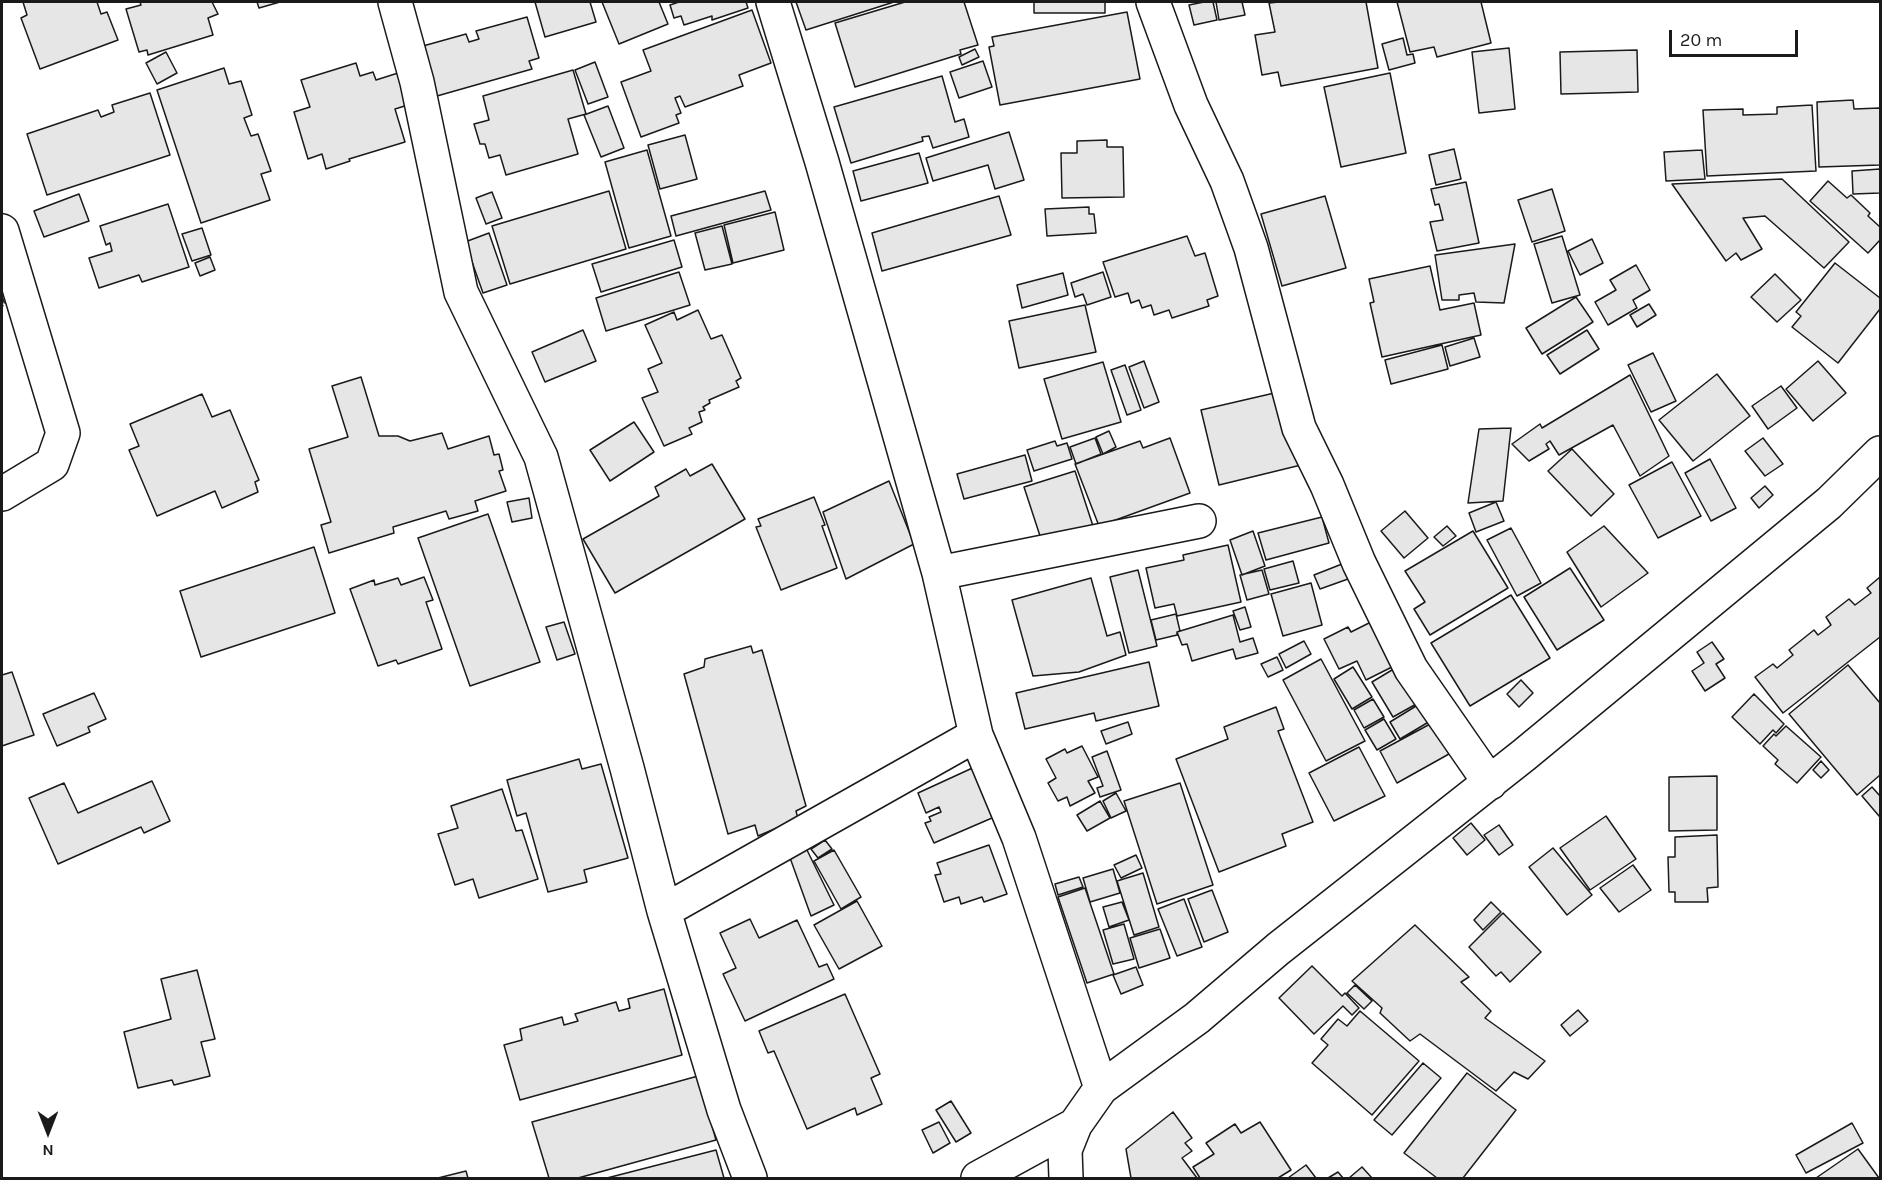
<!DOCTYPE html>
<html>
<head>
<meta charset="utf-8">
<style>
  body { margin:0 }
  #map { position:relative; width:1882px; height:1180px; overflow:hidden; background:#fff; font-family:Karla,sans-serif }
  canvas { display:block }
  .frame { position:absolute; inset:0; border:3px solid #1a1a1a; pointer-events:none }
  .north { position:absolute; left:18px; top:1102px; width:60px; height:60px; -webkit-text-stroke:4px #fff; paint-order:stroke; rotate:180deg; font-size:16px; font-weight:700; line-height:24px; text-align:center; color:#1a1a1a }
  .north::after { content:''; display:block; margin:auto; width:21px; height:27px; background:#1a1a1a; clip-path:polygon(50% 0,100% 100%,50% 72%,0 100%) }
  .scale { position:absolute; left:1669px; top:30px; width:129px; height:27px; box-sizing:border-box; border:3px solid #1a1a1a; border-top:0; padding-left:8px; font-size:18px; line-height:21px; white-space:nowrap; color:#1a1a1a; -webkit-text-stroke:4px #fff; paint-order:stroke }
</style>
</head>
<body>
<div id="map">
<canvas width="1882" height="1180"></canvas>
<div class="frame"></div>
<div class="north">N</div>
<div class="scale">20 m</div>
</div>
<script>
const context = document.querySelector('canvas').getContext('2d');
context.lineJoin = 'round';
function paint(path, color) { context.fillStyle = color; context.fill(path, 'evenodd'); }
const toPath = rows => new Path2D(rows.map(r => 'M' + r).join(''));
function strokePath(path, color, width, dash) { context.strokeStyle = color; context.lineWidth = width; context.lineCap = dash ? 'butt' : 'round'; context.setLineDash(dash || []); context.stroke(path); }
const building = toPath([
  [23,2,97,2,101,14,107,12,118,40,40,69,21,18,27,15,23,2],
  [140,2,212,2,218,14,208,18,213,35,148,55,147,50,139,52,126,9,141,5,140,2],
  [257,2,280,2,259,8,257,2],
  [535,2,590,2,596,22,545,37,535,2],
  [602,2,659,2,668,24,619,44,602,2],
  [679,2,746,2,748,8,712,20,712,16,684,25,681,16,674,18,670,5,679,2],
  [796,2,894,2,806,30,796,2],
  [905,2,964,2,978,45,960,50,961,54,855,87,835,23,905,2],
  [1034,2,1105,2,1105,13,1034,13,1034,2],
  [1204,2,1213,2,1217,20,1194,25,1189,5,1204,2],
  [1216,2,1242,2,1245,15,1219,20,1216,2],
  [1279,2,1366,2,1378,68,1281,86,1278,72,1262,75,1255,35,1275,32,1269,3,1279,2],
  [1397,2,1481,2,1491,43,1437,57,1434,47,1410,52,1397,2],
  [752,10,771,63,739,75,743,86,685,107,680,96,675,98,681,113,676,115,679,123,641,137,621,82,651,71,643,50,752,10],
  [1127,12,1140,79,1000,105,989,47,994,46,992,37,1127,12],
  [527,17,539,58,529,61,532,69,437,96,423,46,466,34,469,42,479,39,476,31,527,17],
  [1403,38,1407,55,1413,54,1415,63,1389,70,1382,44,1403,38],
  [1509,48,1515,109,1479,113,1472,52,1509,48],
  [975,49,979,57,962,65,959,57,975,49],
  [1637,50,1638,92,1561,94,1560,52,1637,50],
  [166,52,177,73,157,84,146,63,166,52],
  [983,61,992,87,959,98,950,72,983,61],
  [595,62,608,97,588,104,575,70,595,62],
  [356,63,360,76,373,72,376,80,398,73,408,105,395,109,405,142,349,159,350,161,326,169,322,154,308,159,294,112,310,107,301,80,356,63],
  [224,68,229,84,241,81,252,115,244,118,251,136,258,134,271,171,261,174,270,200,201,223,157,90,224,68],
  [573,70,586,114,568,119,578,154,506,175,500,155,489,158,485,144,480,144,474,124,489,120,483,96,573,70],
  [1390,73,1406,153,1341,167,1324,87,1390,73],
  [942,76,955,122,964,119,969,137,933,148,929,136,922,137,923,141,851,163,834,107,942,76],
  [150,93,170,155,47,195,27,134,98,110,101,117,114,112,112,105,150,93],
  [1853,100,1854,109,1880,108,1880,165,1819,167,1817,102,1853,100],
  [1812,105,1816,171,1707,176,1703,110,1743,109,1743,115,1777,114,1777,107,1812,105],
  [608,106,624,148,601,157,584,115,608,106],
  [1009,132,1024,180,995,189,988,165,933,181,926,158,1009,132],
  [685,135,697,179,660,189,648,145,685,135],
  [1107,140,1107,147,1123,147,1124,197,1062,198,1061,153,1077,153,1077,141,1107,140],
  [1454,149,1461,179,1436,185,1429,155,1454,149],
  [647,150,671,236,629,248,605,162,647,150],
  [1702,150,1705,179,1666,181,1664,152,1702,150],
  [919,153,928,183,861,201,853,171,919,153],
  [1880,169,1880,193,1853,194,1852,171,1880,169],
  [1782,179,1849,242,1824,268,1765,216,1743,218,1762,249,1741,260,1736,253,1726,261,1672,184,1782,179],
  [1828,181,1847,198,1851,195,1870,213,1868,216,1880,227,1880,240,1868,253,1810,201,1828,181],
  [1466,182,1479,243,1437,251,1430,222,1443,220,1439,204,1435,205,1431,189,1466,182],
  [1552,189,1565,231,1532,242,1518,200,1552,189],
  [609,191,626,249,510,284,492,226,609,191],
  [765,191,771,210,676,236,671,216,765,191],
  [492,192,502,218,486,224,476,198,492,192],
  [79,194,89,221,44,237,34,211,79,194],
  [999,196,1011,235,882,271,872,233,999,196],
  [1325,196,1346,268,1282,286,1261,214,1325,196],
  [168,204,189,267,142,282,139,275,99,288,89,258,112,251,110,243,106,245,100,226,168,204],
  [1089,207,1089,214,1094,214,1096,233,1047,236,1045,209,1089,207],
  [775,212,784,250,733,263,724,225,775,212],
  [722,226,732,264,705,270,695,233,722,226],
  [202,228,211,255,192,261,182,234,202,228],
  [489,233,507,285,483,293,465,242,489,233],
  [1187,236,1195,256,1205,253,1218,296,1207,300,1209,306,1172,318,1169,310,1154,315,1151,305,1142,308,1139,300,1131,303,1128,293,1115,297,1103,262,1187,236],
  [1562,236,1580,295,1552,303,1534,244,1562,236],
  [1592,239,1603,263,1580,275,1568,251,1592,239],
  [674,240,682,267,601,292,592,264,674,240],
  [1515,244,1504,303,1476,302,1474,293,1459,295,1459,300,1442,300,1435,255,1515,244],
  [210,257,215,270,200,276,195,263,210,257],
  [1835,263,1880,298,1880,309,1838,363,1792,327,1801,316,1796,312,1835,263],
  [1636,265,1650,290,1633,300,1637,308,1608,325,1595,302,1616,290,1610,280,1636,265],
  [1430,266,1440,310,1474,303,1481,335,1382,357,1370,303,1374,302,1369,279,1430,266],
  [679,272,690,305,606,331,596,298,679,272],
  [1103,272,1111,297,1087,305,1083,294,1075,297,1071,283,1103,272],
  [1063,273,1068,295,1022,308,1017,285,1063,273],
  [1775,274,1801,300,1777,322,1751,297,1775,274],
  [1576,297,1593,322,1542,354,1526,328,1576,297],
  [1649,304,1656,315,1637,327,1630,315,1649,304],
  [1085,305,1096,352,1019,368,1009,321,1085,305],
  [698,310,711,339,722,335,741,378,736,381,739,387,709,400,710,403,703,407,705,410,699,412,702,422,689,428,692,434,664,446,642,398,658,392,648,369,662,363,645,325,674,312,677,320,698,310],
  [583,330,596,361,545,382,532,352,583,330],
  [1587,330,1599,349,1560,374,1547,355,1587,330],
  [1474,338,1480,357,1450,366,1445,347,1474,338],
  [1442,345,1448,369,1391,384,1385,360,1442,345],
  [1653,353,1676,401,1651,412,1628,365,1653,353],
  [1144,361,1159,402,1144,408,1129,367,1144,361],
  [1818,361,1846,393,1813,421,1786,389,1818,361],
  [1103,362,1121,422,1062,439,1044,379,1103,362],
  [1125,365,1141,410,1127,415,1111,370,1125,365],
  [1717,374,1750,416,1693,461,1659,420,1717,374],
  [1630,375,1669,456,1640,476,1613,425,1559,455,1550,441,1546,444,1549,449,1529,461,1512,444,1540,424,1542,428,1630,375],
  [361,377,379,436,398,436,410,441,442,433,448,449,489,436,494,455,499,454,503,470,499,471,506,491,475,501,478,511,449,519,446,511,393,527,394,533,329,553,321,525,331,522,309,449,348,437,332,386,361,377],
  [1781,386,1797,408,1768,429,1752,406,1781,386],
  [1283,391,1301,465,1219,485,1201,410,1283,391],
  [202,394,212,417,230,410,259,480,255,482,258,492,222,508,215,491,157,516,129,450,139,446,130,424,202,394],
  [634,422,654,452,610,481,590,450,634,422],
  [1511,428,1503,501,1468,503,1479,429,1511,428],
  [1109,431,1116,447,1103,454,1096,437,1109,431],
  [1095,438,1101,454,1076,464,1070,447,1095,438],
  [1170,438,1190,493,1099,526,1075,464,1140,441,1143,448,1170,438],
  [1763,438,1783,464,1765,476,1745,451,1763,438],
  [1055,441,1057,446,1067,443,1072,459,1034,471,1027,450,1055,441],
  [1572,449,1614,494,1591,516,1548,471,1572,449],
  [1025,455,1032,481,964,499,957,474,1025,455],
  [1710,459,1736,508,1711,521,1685,473,1710,459],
  [1672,462,1701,516,1658,538,1629,485,1672,462],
  [712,464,745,519,615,593,583,539,659,496,655,487,686,469,690,476,712,464],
  [1075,471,1093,526,1042,542,1024,487,1075,471],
  [889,481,914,544,846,579,823,512,889,481],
  [1765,486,1773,495,1759,508,1751,498,1765,486],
  [814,497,825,525,822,526,837,568,781,590,756,527,761,526,758,519,814,497],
  [529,498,532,518,512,522,507,502,529,498],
  [1496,502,1504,521,1476,532,1469,513,1496,502],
  [1405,511,1428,538,1404,558,1381,531,1405,511],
  [488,514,540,662,470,686,418,538,488,514],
  [1322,517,1329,543,1266,560,1258,533,1322,517],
  [1447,526,1456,536,1443,546,1434,537,1447,526],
  [1604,526,1648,573,1601,607,1567,552,1604,526],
  [1511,528,1541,583,1517,596,1487,540,1511,528],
  [1253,531,1265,566,1242,575,1230,540,1253,531],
  [1473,531,1508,588,1430,635,1414,609,1425,602,1405,571,1473,531],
  [1228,545,1241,602,1177,616,1174,604,1155,608,1146,568,1184,560,1183,555,1228,545],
  [314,547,335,613,201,657,180,591,314,547],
  [1293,561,1299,583,1270,590,1264,569,1293,561],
  [1342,564,1348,579,1320,589,1314,575,1342,564],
  [1570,568,1604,620,1557,650,1524,597,1570,568],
  [1138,570,1157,646,1129,653,1110,577,1138,570],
  [1262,570,1269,594,1247,600,1240,575,1262,570],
  [424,577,433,600,426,602,442,649,398,664,396,660,378,666,350,589,374,580,375,585,398,578,401,585,424,577],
  [1880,577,1880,637,1783,713,1755,677,1773,664,1777,668,1793,655,1789,650,1814,630,1818,635,1831,625,1826,617,1849,599,1855,605,1871,593,1867,588,1880,577],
  [1091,578,1107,636,1120,632,1126,655,1079,672,1033,676,1012,600,1091,578],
  [1311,583,1322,625,1283,636,1271,594,1311,583],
  [1511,595,1550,658,1470,706,1431,643,1511,595],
  [1245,607,1251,627,1240,630,1233,611,1245,607],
  [1176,614,1180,631,1177,632,1177,635,1156,640,1151,620,1176,614],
  [1233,615,1240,642,1253,638,1258,653,1236,659,1233,649,1192,661,1187,644,1182,645,1177,632,1233,615],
  [1375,620,1398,664,1366,680,1357,661,1339,669,1324,639,1348,627,1351,632,1375,620],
  [564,622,575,654,557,660,546,627,564,622],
  [1304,641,1311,654,1286,668,1279,654,1304,641],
  [1712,642,1724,659,1716,664,1725,678,1705,691,1692,671,1704,663,1697,652,1712,642],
  [751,646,753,653,762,650,806,806,796,811,798,819,758,836,755,825,728,834,684,674,704,667,705,659,751,646],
  [1277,657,1283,670,1268,677,1261,664,1277,657],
  [1321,659,1365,741,1326,761,1283,680,1321,659],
  [1149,662,1159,706,1096,721,1094,713,1025,729,1016,693,1149,662],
  [1848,665,1880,703,1880,775,1857,795,1789,714,1848,665],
  [1353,667,1372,697,1352,709,1334,679,1353,667],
  [1397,667,1418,703,1393,717,1372,682,1397,667],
  [12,672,34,735,2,746,2,675,12,672],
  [1521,680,1533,693,1519,707,1507,694,1521,680],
  [94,693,106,719,88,727,90,732,57,746,43,714,94,693],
  [1754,694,1784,724,1776,733,1773,730,1760,744,1732,717,1754,694],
  [1373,699,1384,717,1364,728,1354,710,1373,699],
  [1421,703,1432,720,1400,739,1390,722,1421,703],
  [1276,707,1284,729,1278,731,1313,822,1282,834,1286,846,1219,872,1176,759,1228,739,1224,727,1276,707],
  [1384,719,1396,739,1377,750,1365,730,1384,719],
  [1128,722,1132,734,1106,744,1101,731,1128,722],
  [1432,723,1449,754,1397,783,1380,751,1432,723],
  [1786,726,1821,757,1797,783,1775,764,1778,760,1763,746,1774,734,1776,736,1786,726],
  [1082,746,1098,777,1088,781,1095,793,1070,806,1067,797,1058,801,1048,783,1056,778,1046,759,1065,749,1067,753,1082,746],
  [1359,747,1385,796,1334,821,1309,773,1359,747],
  [1107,751,1121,790,1100,797,1097,788,1103,786,1092,757,1107,751],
  [579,759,582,769,601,764,628,858,584,870,587,882,548,892,526,813,517,816,507,780,579,759],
  [1821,761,1829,770,1821,778,1813,770,1821,761],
  [979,765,992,818,934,843,925,823,931,821,929,817,941,812,939,807,926,813,918,793,979,765],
  [1717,776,1717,830,1669,831,1669,777,1717,776],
  [152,781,170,821,144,833,141,827,58,864,29,798,64,783,78,813,152,781],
  [1180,783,1213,885,1157,904,1124,801,1180,783],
  [1872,787,1880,796,1880,814,1879,816,1862,796,1872,787],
  [502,789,516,831,522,830,538,879,479,898,473,879,455,885,438,834,458,828,451,806,502,789],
  [1116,793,1126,811,1111,818,1103,801,1116,793],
  [1100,801,1110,818,1087,831,1077,815,1100,801],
  [1606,816,1636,859,1590,890,1560,848,1606,816],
  [1471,823,1485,840,1467,855,1453,838,1471,823],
  [1499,825,1513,845,1499,855,1484,835,1499,825],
  [1717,835,1718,887,1707,888,1708,902,1675,902,1675,892,1669,892,1668,857,1675,857,1675,837,1717,835],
  [825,840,832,849,818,858,811,849,825,840],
  [989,845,1007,894,984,902,982,897,961,904,959,897,944,902,935,875,941,874,937,863,989,845],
  [806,848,834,905,811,916,789,855,806,848],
  [1553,848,1592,895,1567,915,1529,867,1553,848],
  [834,850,861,897,841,909,814,861,834,850],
  [1136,855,1142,868,1121,878,1114,865,1136,855],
  [1633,865,1651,890,1619,912,1600,888,1633,865],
  [1113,869,1120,893,1090,902,1083,878,1113,869],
  [1143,873,1159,927,1134,935,1117,881,1143,873],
  [1079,877,1083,887,1058,895,1055,884,1079,877],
  [1085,888,1114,974,1087,983,1058,897,1085,888],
  [1212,890,1228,932,1204,942,1188,899,1212,890],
  [1184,899,1202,947,1177,956,1158,909,1184,899],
  [857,901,882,946,839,969,814,925,857,901],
  [1122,902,1129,920,1109,927,1103,907,1122,902],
  [1491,902,1501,912,1483,930,1474,920,1491,902],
  [1503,913,1541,952,1510,982,1501,972,1496,976,1469,947,1503,913],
  [750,919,759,938,797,920,819,967,827,964,834,979,745,1021,723,974,736,968,720,933,750,919],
  [1124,924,1134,959,1113,964,1103,930,1124,924],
  [1415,925,1469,977,1461,982,1491,1011,1485,1018,1545,1061,1528,1079,1514,1072,1496,1091,1420,1034,1410,1041,1380,1013,1382,1008,1352,981,1415,925],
  [1160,929,1170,958,1139,968,1130,938,1160,929],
  [1312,966,1342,996,1345,993,1359,1008,1352,1015,1343,1006,1314,1034,1279,998,1312,966],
  [1136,967,1143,985,1121,994,1113,975,1136,967],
  [197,970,215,1039,201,1042,210,1076,174,1085,172,1080,138,1088,124,1032,171,1019,161,979,197,970],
  [1355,985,1372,1001,1364,1009,1347,993,1355,985],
  [664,989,682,1055,520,1100,504,1045,522,1040,520,1029,562,1017,564,1025,578,1021,575,1014,616,1002,619,1011,630,1008,628,999,664,989],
  [845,994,880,1074,871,1078,882,1104,857,1115,855,1108,807,1129,774,1051,768,1053,759,1031,845,994],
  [1578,1010,1588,1021,1570,1036,1561,1025,1578,1010],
  [1360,1011,1419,1061,1372,1115,1312,1063,1328,1045,1321,1039,1338,1019,1347,1026,1360,1011],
  [1423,1063,1441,1078,1392,1135,1374,1120,1423,1063],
  [1467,1073,1516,1110,1463,1178,1437,1178,1404,1153,1467,1073],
  [698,1076,716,1140,578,1178,549,1178,532,1122,698,1076],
  [951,1101,971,1133,956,1142,936,1110,951,1101],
  [1173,1112,1192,1138,1185,1143,1192,1151,1182,1158,1197,1178,1131,1178,1126,1149,1173,1112],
  [939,1122,950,1143,933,1153,922,1130,939,1122],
  [1260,1122,1291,1170,1278,1178,1200,1178,1193,1167,1214,1154,1206,1143,1235,1124,1241,1133,1260,1122],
  [1852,1123,1863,1143,1806,1173,1796,1155,1852,1123],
  [1858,1149,1879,1178,1816,1178,1858,1149],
  [716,1150,724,1178,607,1178,716,1150],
  [1306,1165,1316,1178,1288,1178,1306,1165],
  [1362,1167,1372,1178,1349,1178,1362,1167],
  [466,1171,468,1178,438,1178,466,1171],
  [1338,1172,1343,1178,1328,1178,1338,1172]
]);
paint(building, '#e6e6e6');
strokePath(building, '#1a1a1a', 1.5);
const minor = toPath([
  [395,2,417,82,461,292,541,457,627,768,664,911,724,1110,750,1178],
  [773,2,822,162,939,573,976,735,1019,838,1101,1088],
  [1153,2,1191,105,1227,181,1251,248,1299,428,1327,485,1359,563,1411,669,1490,783],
  [2,231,63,433,52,464,2,494],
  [939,573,1199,521],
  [664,911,976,735],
  [978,1178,1075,1125,1101,1088,1197,1018,1278,949,1524,755,1829,503,1880,453],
  [1066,1178,1065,1150,1075,1125]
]);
strokePath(minor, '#1a1a1a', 36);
strokePath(minor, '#fff', 33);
strokePath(toPath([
  [2,296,5,305,2,306]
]), '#1a1a1a', 1.5, [8, 3]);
</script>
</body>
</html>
